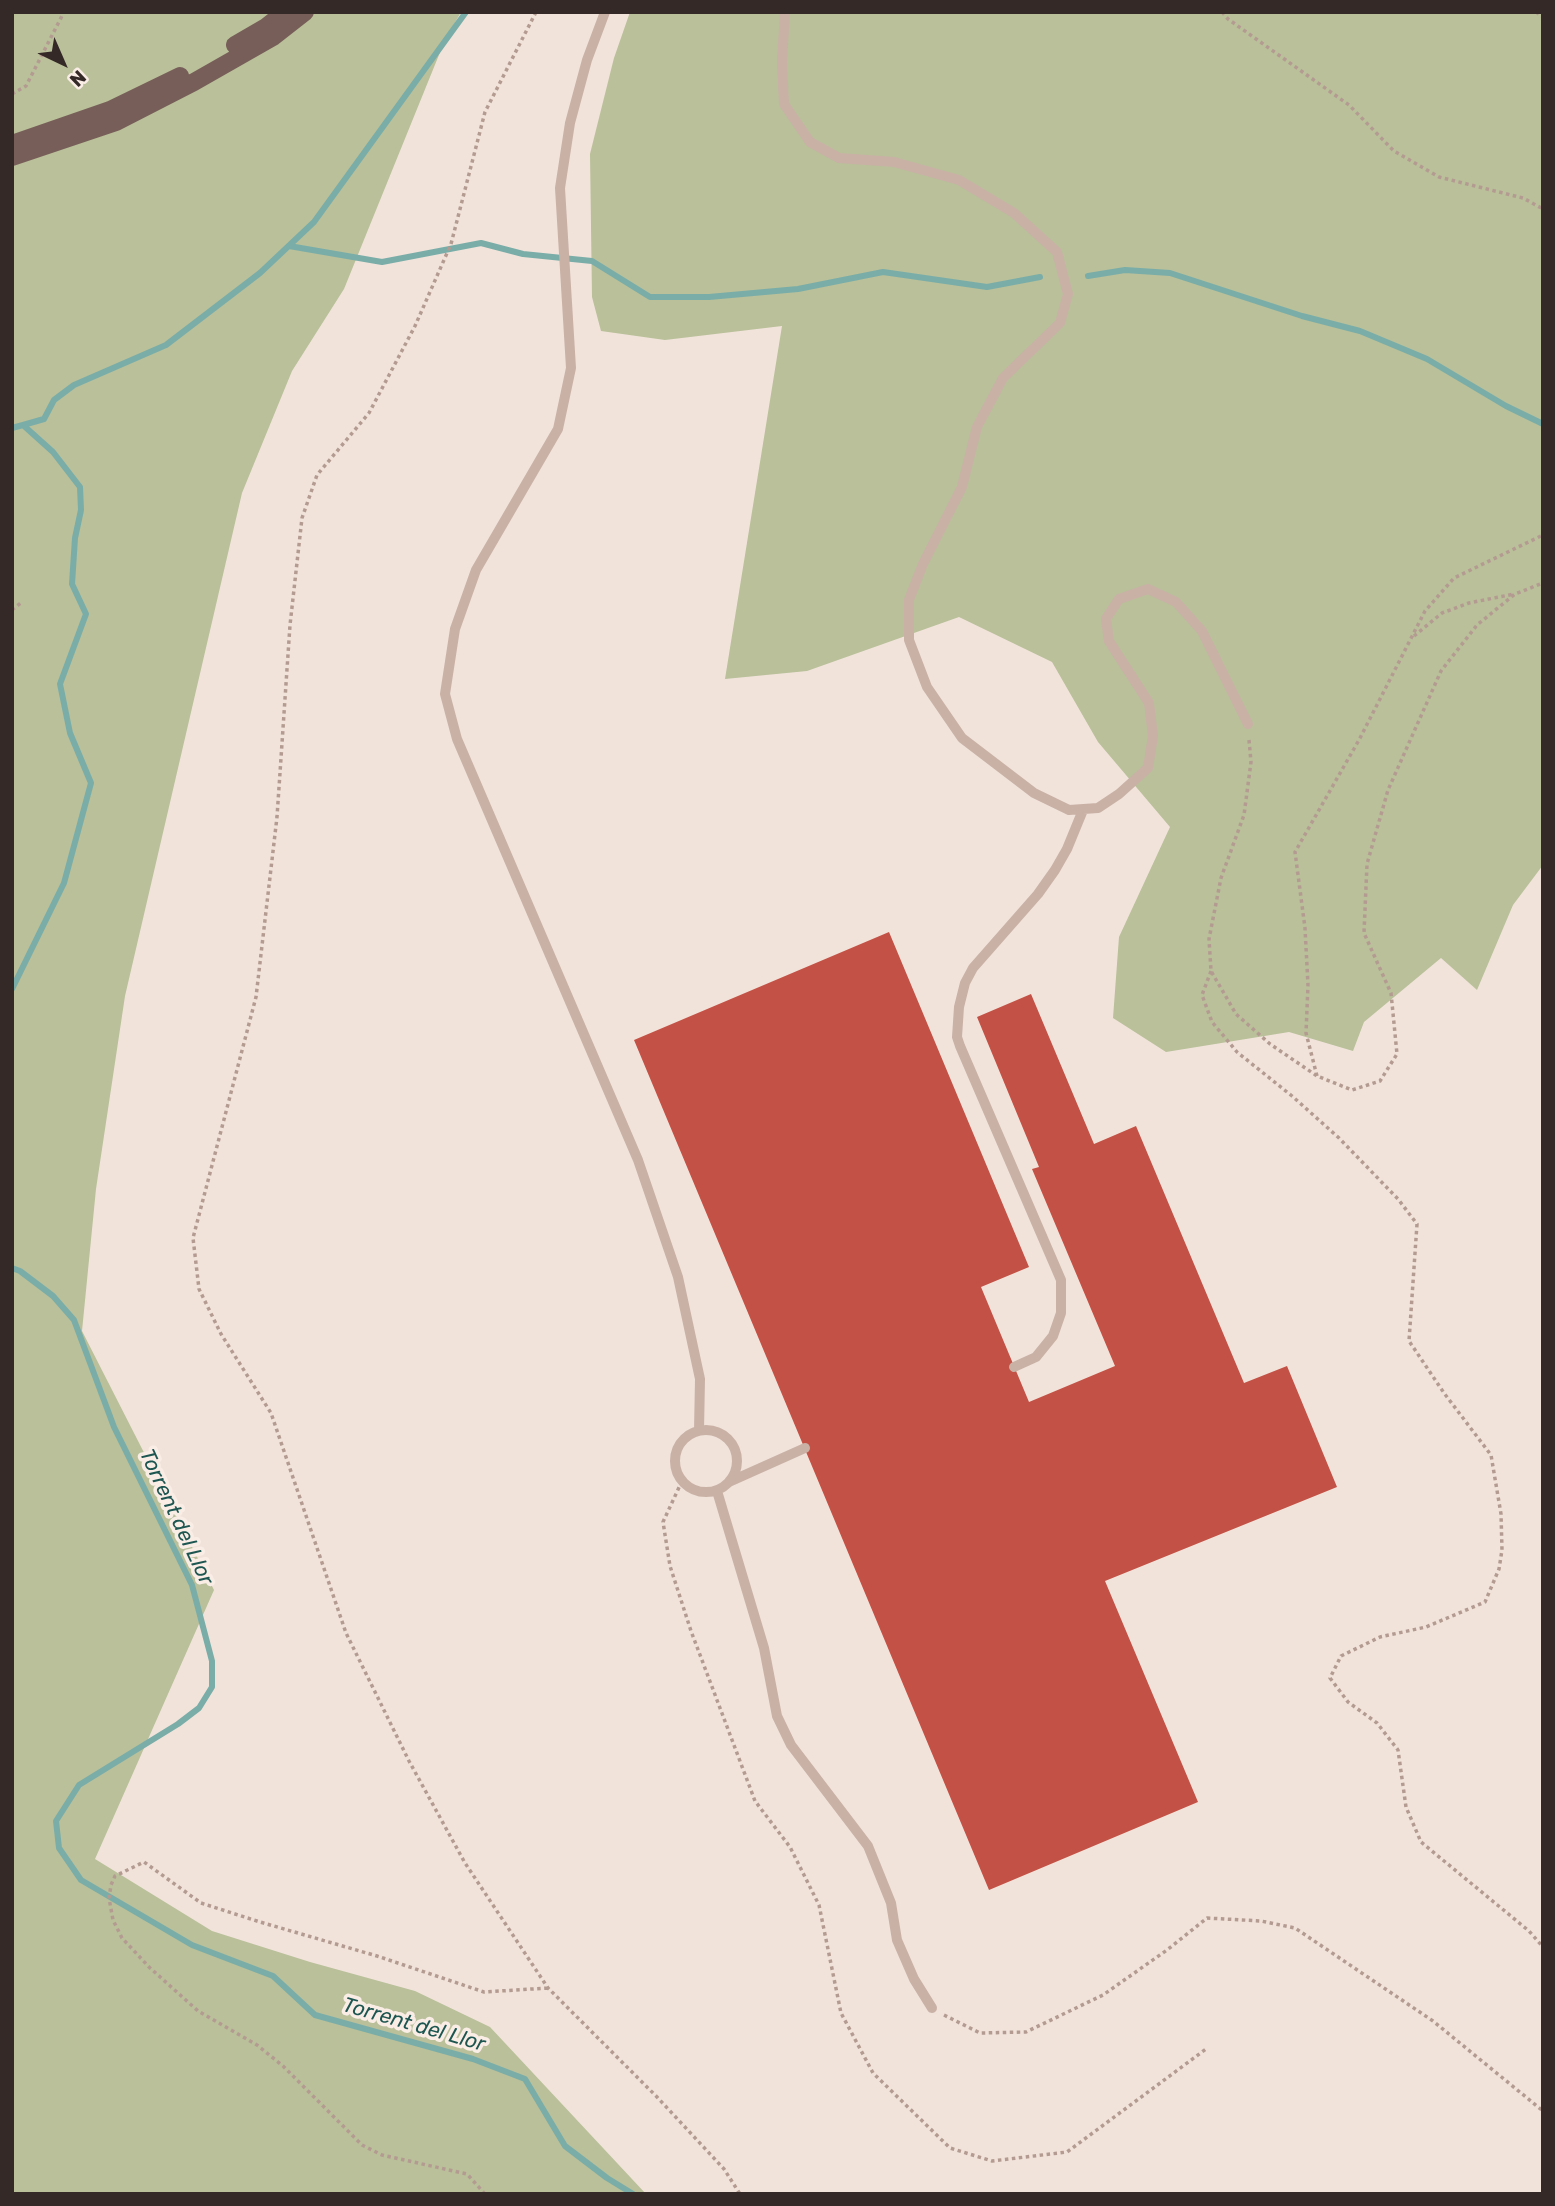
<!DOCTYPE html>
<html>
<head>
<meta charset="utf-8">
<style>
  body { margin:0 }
  #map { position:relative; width:1555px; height:2206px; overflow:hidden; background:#f1e3da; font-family:Rubik,sans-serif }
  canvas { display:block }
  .frame { position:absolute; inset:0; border:14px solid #352927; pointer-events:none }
  .north { position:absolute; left:28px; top:28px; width:70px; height:70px; -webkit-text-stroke:5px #f9ede6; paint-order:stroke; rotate:136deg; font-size:19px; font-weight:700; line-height:28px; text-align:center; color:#352927 }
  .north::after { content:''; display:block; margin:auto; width:24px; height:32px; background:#352927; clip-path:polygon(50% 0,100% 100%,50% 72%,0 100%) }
</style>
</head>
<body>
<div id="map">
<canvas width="1555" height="2206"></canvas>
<div class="frame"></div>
<div class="north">N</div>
</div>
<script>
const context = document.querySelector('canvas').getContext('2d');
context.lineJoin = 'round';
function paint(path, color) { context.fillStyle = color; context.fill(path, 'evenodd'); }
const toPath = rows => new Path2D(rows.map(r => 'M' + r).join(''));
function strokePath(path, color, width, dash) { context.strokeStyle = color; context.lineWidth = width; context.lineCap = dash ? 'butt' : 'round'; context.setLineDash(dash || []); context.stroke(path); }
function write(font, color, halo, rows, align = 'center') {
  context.font = font + ' Rubik,sans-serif'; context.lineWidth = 7; context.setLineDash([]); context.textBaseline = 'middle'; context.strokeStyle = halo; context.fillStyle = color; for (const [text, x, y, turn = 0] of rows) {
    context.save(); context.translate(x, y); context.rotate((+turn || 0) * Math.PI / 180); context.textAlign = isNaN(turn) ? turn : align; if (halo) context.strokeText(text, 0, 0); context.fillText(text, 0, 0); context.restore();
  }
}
paint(toPath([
  [12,12,461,12,445,40,344,289,292,371,242,493,125,996,96,1189,82,1331,214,1590,95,1859,212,1931,310,1962,415,1991,490,2027,646,2194,12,2194],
  [630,12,1543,12,1543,865,1513,905,1477,990,1441,958,1364,1022,1353,1051,1289,1032,1166,1052,1113,1018,1119,937,1170,827,1098,742,1052,662,959,617,807,671,725,679,782,326,665,340,601,331,592,297,590,154,614,58]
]), '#b9c09a');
strokePath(toPath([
  [289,246,382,262,481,243,523,254,592,261,650,297,709,297,798,289,883,272,987,287,1040,277],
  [1088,276,1125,270,1170,273,1302,316,1360,331,1427,359,1506,406,1543,424],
  [23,425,44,419,54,400,74,385,166,345,260,273,314,222,466,12],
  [12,428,23,425,53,452,80,487,81,510,75,538,72,584,86,614,60,684,70,733,91,783,64,883,12,989],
  [12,1268,20,1271,53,1296,74,1320,114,1427,192,1585,212,1661,212,1687,199,1708,178,1724,79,1785,56,1821,59,1848,81,1880,192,1945,273,1976,315,2015,473,2059,525,2079,565,2146,607,2178,633,2194]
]), '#7aada8', 6);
paint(toPath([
  [889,932,1029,1267,981,1287,1029,1402,1115,1366,1032,1169,1039,1167,977,1017,1031,994,1094,1144,1136,1126,1244,1383,1287,1366,1337,1487,1105,1581,1198,1802,989,1890,634,1040]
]), '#c45145');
strokePath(toPath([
  [536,12,485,112,451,244,415,326,369,413,317,475,302,518,290,625,277,817,256,997,193,1238,199,1289,221,1334,271,1413,346,1633,409,1761,465,1863,548,1988,657,2097,724,2169,740,2194],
  [1222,12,1228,19,1349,105,1394,151,1439,177,1523,198,1543,209],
  [1536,12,1543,17],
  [12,94,26,86,64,12],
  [12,610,22,602],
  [1414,636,1442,613,1469,603,1514,594],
  [1249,740,1251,762,1244,815,1221,878,1209,939,1211,971,1236,1014,1270,1044,1317,1076,1352,1090,1380,1081,1397,1054,1391,993,1364,933,1367,864,1388,790,1441,671,1477,625,1515,594,1543,583],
  [1211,971,1202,995,1212,1022,1237,1052,1292,1096,1339,1138,1398,1199,1417,1224,1409,1341,1444,1393,1491,1455,1501,1514,1502,1550,1499,1569,1485,1602,1426,1627,1380,1637,1341,1656,1330,1678,1348,1702,1377,1723,1398,1750,1406,1807,1421,1842,1529,1931,1543,1947],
  [1317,1076,1306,1033,1308,985,1305,928,1295,852,1359,740,1425,611,1454,578,1543,535],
  [682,1481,663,1522,670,1566,691,1631,755,1801,790,1847,819,1905,841,2013,873,2073,950,2148,992,2161,1067,2152,1206,2049],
  [944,2015,980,2033,1026,2032,1103,1995,1167,1950,1207,1918,1261,1921,1295,1928,1433,2021,1543,2111],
  [485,2194,467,2174,382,2155,362,2145,283,2066,257,2045,198,2011,149,1967,122,1938,113,1920,109,1898,111,1885,115,1876,144,1862,201,1903,260,1922,377,1956,484,1992,548,1988]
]), '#b49b91', 3.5, [3.5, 3.5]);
strokePath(toPath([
  [605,12,587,60,570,123,560,188,571,368,558,429,476,570,455,629,445,694,457,739,638,1160,678,1277,700,1379,699,1431],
  [785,12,782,62,784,104,810,142,839,158,894,162,959,180,1014,213,1057,252,1068,294,1060,323,1003,378,977,427,962,487,923,564,909,600,909,640,927,687,962,738,1034,793,1069,810,1098,808,1119,794,1148,768,1153,736,1149,703,1109,641,1106,619,1119,599,1148,589,1176,602,1202,631,1248,724],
  [1014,1367,1036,1357,1053,1336,1061,1313,1061,1280,960,1046,957,1037,959,1007,965,983,973,968,1038,894,1055,870,1067,849,1083,810],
  '675 1461a31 31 0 1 1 62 0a31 31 0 1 1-62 0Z',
  [729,1482,805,1448],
  [717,1491,764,1648,777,1716,791,1745,868,1846,891,1903,897,1940,914,1979,932,2008]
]), '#c9b1a6', 10);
strokePath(toPath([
  [235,45,266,27,285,12],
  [12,144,110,110,180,76],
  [12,157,116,122,194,82,273,37,305,12]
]), '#775e58', 18);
write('italic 21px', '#1d5651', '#f9ede6', [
  ["Torrent del Llor",176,1517,65],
  ["Torrent del Llor",414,2025,16]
]);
</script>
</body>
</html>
